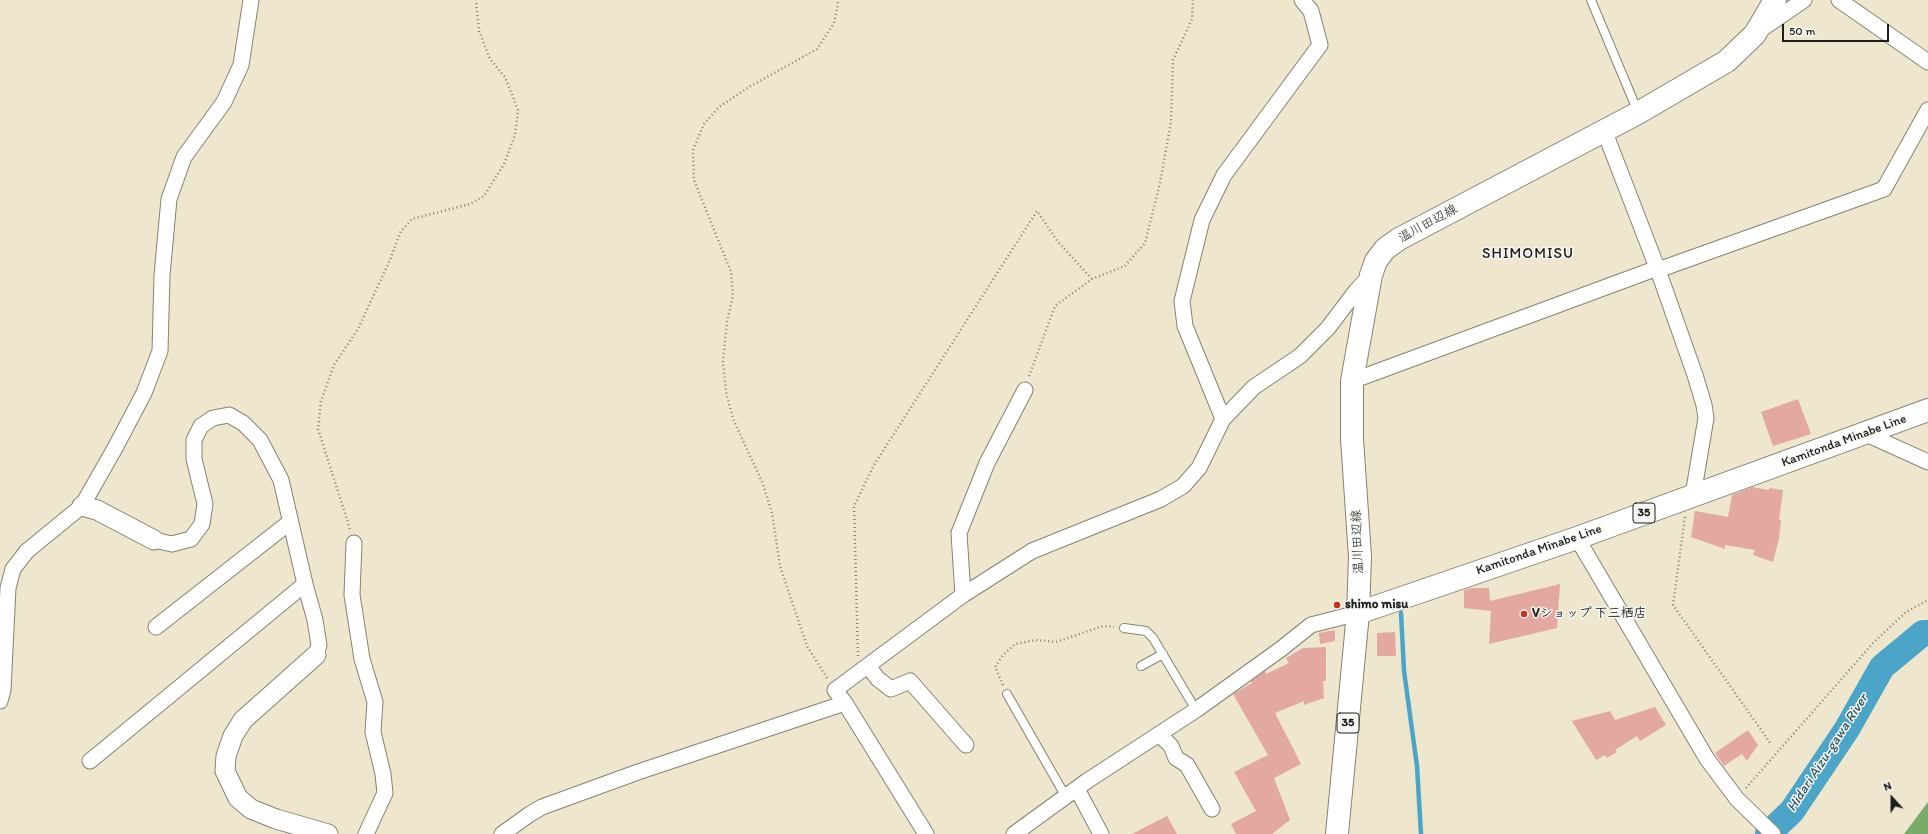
<!DOCTYPE html>
<html>
<head>
<meta charset="utf-8">
<style>
  body { margin:0 }
  #map { position:relative; width:1928px; height:834px; overflow:hidden; background:#eee7cd; font-family:Itim,sans-serif }
  canvas { display:block }
  .north { position:absolute; left:1872px; top:778px; width:40px; height:40px; -webkit-text-stroke:3px #f6f6f2; paint-order:stroke; rotate:339deg; font-size:11px; font-weight:700; line-height:16px; text-align:center; color:#1c1c1c }
  .north::after { content:''; display:block; margin:auto; width:14px; height:18px; background:#1c1c1c; clip-path:polygon(50% 0,100% 100%,50% 72%,0 100%) }
  .scale { position:absolute; left:1782px; top:24px; width:107px; height:18px; box-sizing:border-box; border:2px solid #1c1c1c; border-top:0; padding-left:5px; font-size:12px; line-height:14px; white-space:nowrap; color:#1c1c1c; -webkit-text-stroke:3px #f6f6f2; paint-order:stroke }
</style>
</head>
<body>
<div id="map">
<canvas width="1928" height="834"></canvas>
<div class="north">N</div>
<div class="scale">50 m</div>
</div>
<script>
const context = document.querySelector('canvas').getContext('2d');
context.lineJoin = 'round';
function paint(path, color) { context.fillStyle = color; context.fill(path, 'evenodd'); }
const toPath = rows => new Path2D(rows.map(r => 'M' + r).join(''));
function strokePath(path, color, width, dash) { context.strokeStyle = color; context.lineWidth = width; context.lineCap = dash ? 'butt' : 'round'; context.setLineDash(dash || []); context.stroke(path); }
function write(font, color, halo, rows, align = 'center') {
  context.font = font + ' Itim,"Klee One",sans-serif'; context.lineWidth = 3; context.setLineDash([]); context.textBaseline = 'middle'; context.strokeStyle = halo; context.fillStyle = color; for (const [text, x, y, turn = 0] of rows) {
    context.save(); context.translate(x, y); context.rotate((+turn || 0) * Math.PI / 180); context.textAlign = isNaN(turn) ? turn : align; if (halo) context.strokeText(text, 0, 0); context.fillText(text, 0, 0); context.restore();
  }
}
paint(toPath([
  [1928,802,1928,834,1904,834]
]), '#78ac68');
strokePath(toPath([
  [1401,613,1404,671,1417,766,1421,834]
]), '#4aa5c8', 4.5);
strokePath(toPath([
  [1768,834,1792,811,1847,729,1882,667,1923,633,1928,633]
]), '#4aa5c8', 26);
paint(toPath([
  [1798,399,1811,434,1773,446,1761,412],
  [1752,487,1769,490,1769,488,1783,490,1779,520,1781,520,1779,538,1773,562,1753,555,1755,550,1725,545,1725,549,1691,537,1695,511,1728,517,1732,495],
  [1560,584,1557,628,1489,644,1491,611,1464,608,1464,590,1471,588,1489,588,1490,601],
  [1335,630,1335,641,1320,644,1319,633],
  [1395,632,1396,656,1377,656,1377,633],
  [1326,647,1326,681,1323,681,1324,698,1304,705,1304,701,1275,713,1301,764,1274,778,1290,820,1272,834,1236,834,1231,824,1256,811,1234,772,1268,755,1233,694,1252,683,1251,681,1265,671,1266,674,1289,663,1286,658,1303,648],
  [1655,707,1666,725,1640,741,1637,736,1615,750,1617,752,1607,758,1605,755,1596,760,1572,721,1610,711,1615,720],
  [1748,730,1758,745,1747,761,1742,754,1724,766,1715,753],
  [1167,816,1177,834,1132,834]
]), '#e3a8a0');
const service = toPath([
  [1591,0,1638,112],
  [1124,628,1146,631,1153,638,1196,710],
  [1141,666,1163,654],
  [1007,694,1066,797]
]);
const minor = toPath([
  [1839,0,1928,62],
  [1760,30,1804,0],
  [1604,130,1658,270,1695,375,1704,405,1706,418,1693,495],
  [1352,381,1652,270,1658,270,1884,189,1928,110],
  [1223,419,1185,326,1182,301,1202,220,1224,175,1320,45,1311,11,1302,0],
  [1864,433,1928,462],
  [1577,538,1707,759,1737,799,1773,834],
  [154,540,172,544,191,539,202,524,205,504,194,459,194,440,201,426,213,418,229,415,243,423,260,440,281,480,305,584,315,620,319,645,316,655],
  [354,543,352,595,362,659,375,702,373,732,383,774,385,793,366,834],
  [963,595,959,533,987,463,1025,390],
  [156,627,290,522],
  [868,666,878,679,891,689,910,681,966,745],
  [0,701,3,690,8,588,13,569,27,551,82,506,115,448,144,393,160,351,162,275,169,199,184,157,224,102,241,65,251,0],
  [1159,734,1171,746,1176,758,1187,765,1212,809],
  [90,761,305,584],
  [1077,789,1101,834],
  [502,834,530,814,542,807,638,772,845,703],
  [926,834,845,703,835,690,963,595,1032,551,1161,499,1183,486,1199,468,1223,419,1254,387,1300,356,1328,328,1356,291,1371,275],
  [1014,834,1087,781,1196,710,1281,649,1311,625,1358,613]
]);
const tertiary = toPath([
  [82,506,97,510,154,540],
  [316,655,243,720,233,736,226,756,225,771,238,798,251,809,276,819,328,834]
]);
const secondary = toPath([
  [1358,613,1360,557,1352,439,1352,381,1371,275,1376,261,1385,249,1399,239,1638,113,1727,61,1755,34,1775,0]
]);
const primary = toPath([
  [1337,834,1358,613,1577,538,1928,410]
]);
strokePath(service, '#858274', 10);
strokePath(minor, '#858274', 17);
strokePath(tertiary, '#858274', 21);
strokePath(secondary, '#858274', 24);
strokePath(primary, '#858274', 24);
strokePath(toPath([
  [1029,376,1055,306,1092,279,1125,266,1145,243,1160,183,1171,122,1173,60,1192,19,1193,0],
  [1685,517,1673,605,1771,744],
  [350,529,318,429,321,401,334,365,358,329,390,260,401,231,412,219,470,204,484,196,504,164,515,135,518,110,505,77,490,59,479,31,476,0],
  [858,656,854,506,874,465,1037,211,1058,242,1092,279],
  [827,678,807,646,780,566,772,513,763,484,733,419,726,392,723,361,727,322,733,296,731,272,694,180,693,150,704,124,719,107,749,87,817,49,834,23,838,4,837,0],
  [1003,685,995,667,1003,655,1015,644,1036,640,1056,642,1103,626,1114,627],
  [1746,788,1874,642,1906,612,1928,600]
]), '#858274', 2.5, [1, 3]);
strokePath(service, '#fff', 8);
strokePath(minor, '#fff', 15);
strokePath(tertiary, '#fff', 19);
strokePath(secondary, '#fff', 22);
strokePath(primary, '#fff', 22);
for (const [x, y, r, color] of [
  [1337,605,4,"#c8321e"],
  [1524,614,4,"#c8321e"]
]) { const dot = new Path2D(); dot.arc(x, y, r, 0, 2 * Math.PI); context.fillStyle = color; context.fill(dot); strokePath(dot, '#f6f6f2', 1.5); }
for (const [x, y, w] of [
  [1644,513,22],
  [1348,723,22]
]) { const box = new Path2D(); box.roundRect(x - w / 2, y - 10, w, 20, 3); context.fillStyle = '#f6f6f2'; context.fill(box); strokePath(box, '#1c1c1c', 1); }
write('bold 12px', '#1c1c1c', null, [
  ["35",1644,513],
  ["35",1348,723]
]);
write('13px', '#1c1c1c', '#f6f6f2', [
  ["温川田辺線",1428,224,-29],
  ["Kamitonda Minabe Line",1844,441,-20],
  ["温川田辺線",1358,542,-92],
  ["Kamitonda Minabe Line",1539,550,-19]
]);
write('bold 13px', '#1c1c1c', '#f6f6f2', [
  ["shimo misu",1345,605],
  ["Vショップ 下三栖店",1532,614]
], 'left');
write('italic 14px', '#315a69', '#f6f6f2', [
  ["Hidari Aizu-gawa River",1828,753,-57]
]);
context.letterSpacing = '1px';
write('15px', '#1c1c1c', '#f6f6f2', [
  ["SHIMOMISU",1528,254]
]);
context.letterSpacing = '0px';
</script>
</body>
</html>
